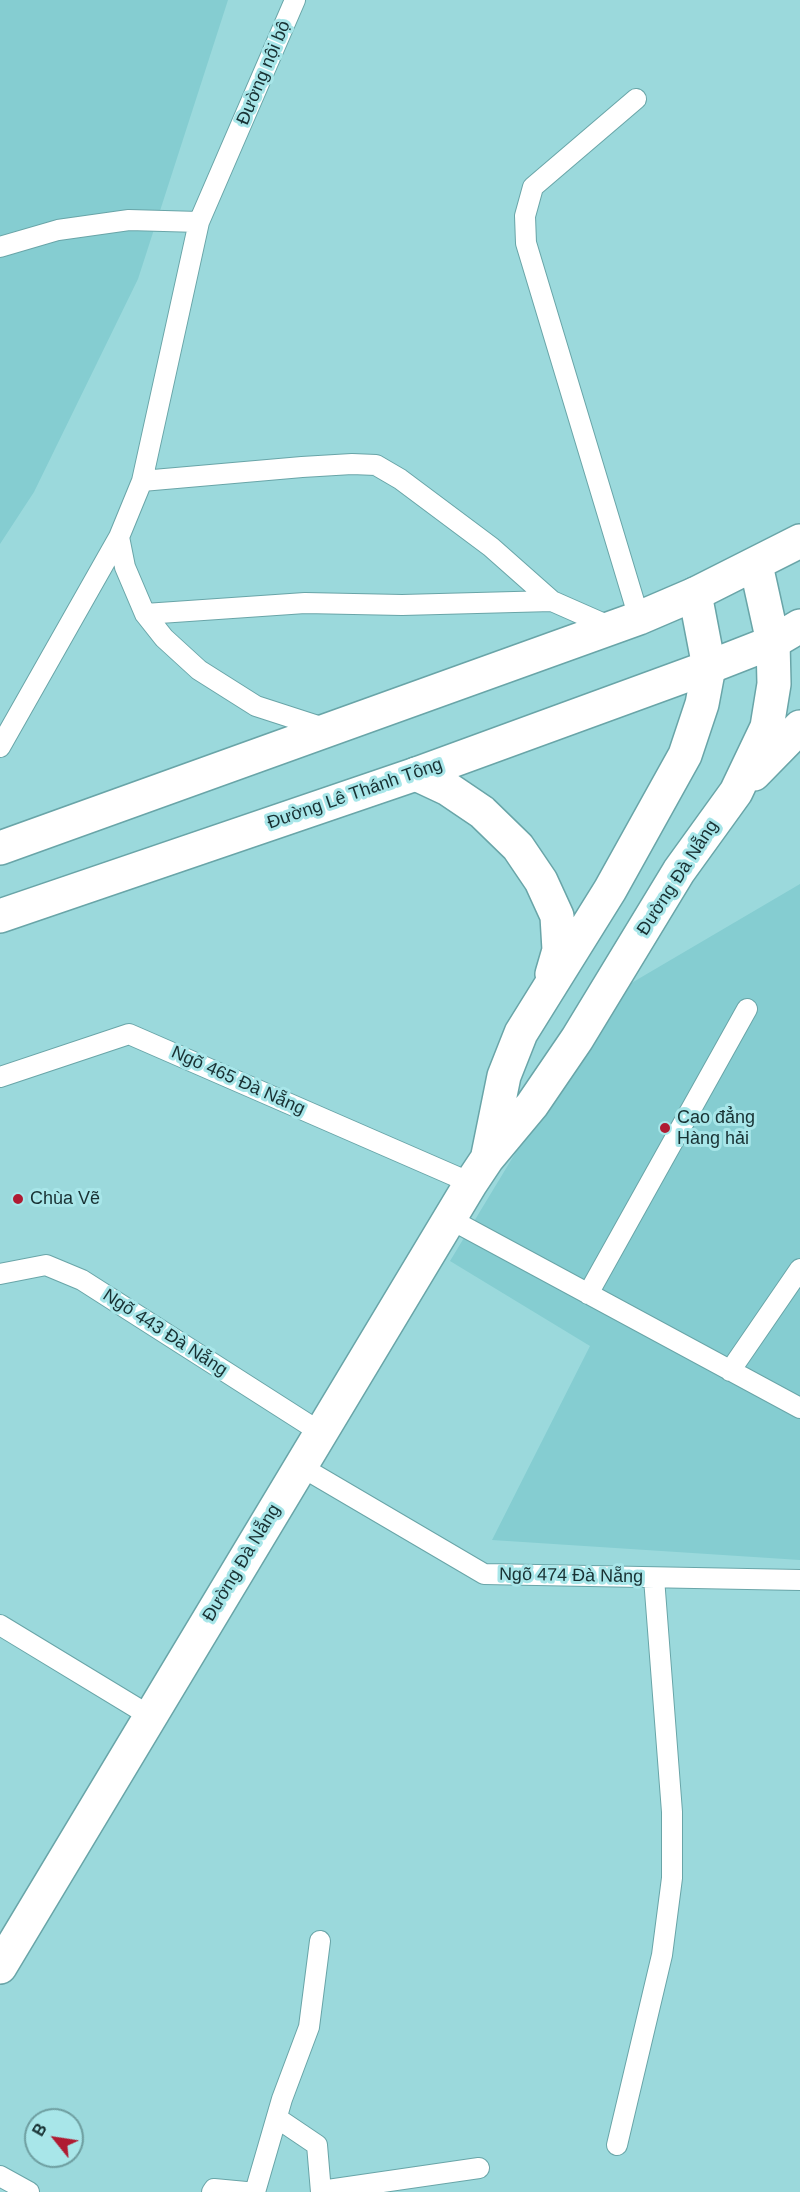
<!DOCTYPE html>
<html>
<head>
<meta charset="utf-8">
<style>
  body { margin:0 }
  #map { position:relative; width:800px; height:2192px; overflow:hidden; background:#9bd9dc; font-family:Arial,sans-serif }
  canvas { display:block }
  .north { position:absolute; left:24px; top:2108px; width:60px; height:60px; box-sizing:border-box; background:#a8e6e9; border:2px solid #6e9ea0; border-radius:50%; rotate:300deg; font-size:16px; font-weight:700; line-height:24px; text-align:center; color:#183133 }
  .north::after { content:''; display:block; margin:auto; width:21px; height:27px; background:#af1b32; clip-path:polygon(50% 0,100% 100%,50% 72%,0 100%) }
</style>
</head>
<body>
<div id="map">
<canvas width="800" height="2192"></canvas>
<div class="north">B</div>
</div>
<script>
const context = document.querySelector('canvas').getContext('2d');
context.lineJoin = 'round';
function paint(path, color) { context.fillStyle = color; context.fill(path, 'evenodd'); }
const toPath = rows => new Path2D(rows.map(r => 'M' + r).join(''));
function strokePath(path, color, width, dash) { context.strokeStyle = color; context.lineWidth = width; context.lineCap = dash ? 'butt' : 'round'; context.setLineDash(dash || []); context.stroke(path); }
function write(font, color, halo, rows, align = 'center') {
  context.font = font + ' Arial,sans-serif'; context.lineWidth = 6; context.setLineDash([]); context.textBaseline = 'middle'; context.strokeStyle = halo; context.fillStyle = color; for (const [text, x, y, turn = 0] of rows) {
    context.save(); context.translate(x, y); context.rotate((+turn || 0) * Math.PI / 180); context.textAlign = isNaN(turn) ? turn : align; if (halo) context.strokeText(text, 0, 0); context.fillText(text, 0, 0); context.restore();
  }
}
paint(toPath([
  [0,0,228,0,138,279,34,492,0,544],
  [800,884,800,1560,492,1540,590,1346,450,1261,611,995]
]), '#85cdd1');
const lane = toPath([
  [636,99,533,187,525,216,526,243,639,618],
  [0,247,58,230,129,220,199,222],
  [142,481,302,467,352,464,376,465,400,479,491,547,552,601,611,627],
  [119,537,125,567,145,614,164,638,199,670,256,706,327,729],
  [145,614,305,603,402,605,552,601],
  [0,747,119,537,142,481,199,222,295,0],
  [0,1077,129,1034,471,1183],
  [450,1219,800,1408],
  [0,1274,46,1265,82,1280,320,1432],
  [588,1294,747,1009],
  [730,1371,800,1269],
  [300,1466,484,1574,800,1580],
  [0,1625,150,1716],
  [277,2118,317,2145,321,2192],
  [617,2145,662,1955,672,1878,672,1812,654,1578],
  [0,2176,29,2192],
  [321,2191,479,2168],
  [212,2192,214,2189,246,2192],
  [255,2192,282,2099,309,2027,320,1941]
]);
const secondary = toPath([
  [416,774,448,789,482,812,518,847,541,881,557,916,559,950,552,974],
  [754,774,800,727],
  [488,1155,504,1076,521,1033,610,890,685,755,702,704,709,667,695,594],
  [0,1967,471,1183,487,1159,532,1105,577,1039,679,871,736,792,767,727,774,684,773,642,756,565]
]);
const primary = toPath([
  [0,848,639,618,695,594,800,541],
  [0,916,416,774,709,667,773,642,800,626]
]);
strokePath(lane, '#69a5a8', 22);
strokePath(secondary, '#69a5a8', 36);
strokePath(primary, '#69a5a8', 36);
strokePath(lane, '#fff', 20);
strokePath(secondary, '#fff', 33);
strokePath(primary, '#fff', 33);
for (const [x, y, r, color] of [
  [665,1128,6,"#af1b32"],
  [18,1199,6,"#af1b32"]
]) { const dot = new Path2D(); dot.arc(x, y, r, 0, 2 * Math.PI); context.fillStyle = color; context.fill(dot); strokePath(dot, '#a8e6e9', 2); }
write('18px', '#183133', '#a8e6e9', [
  ["Đường nội bộ",264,73,-67],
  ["Đường Lê Thánh Tông",355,794,-19],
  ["Đường Đà Nẵng",678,878,-57],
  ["Ngõ 465 Đà Nẵng",238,1081,24],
  ["Ngõ 443 Đà Nẵng",165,1333,33],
  ["Đường Đà Nẵng",242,1563,-59],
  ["Ngõ 474 Đà Nẵng",571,1576,1]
]);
write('18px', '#183133', '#a8e6e9', [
  ["Cao đẳng",677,1118],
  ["Hàng hải",677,1139],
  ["Chùa Vẽ",30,1199]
], 'left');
</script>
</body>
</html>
